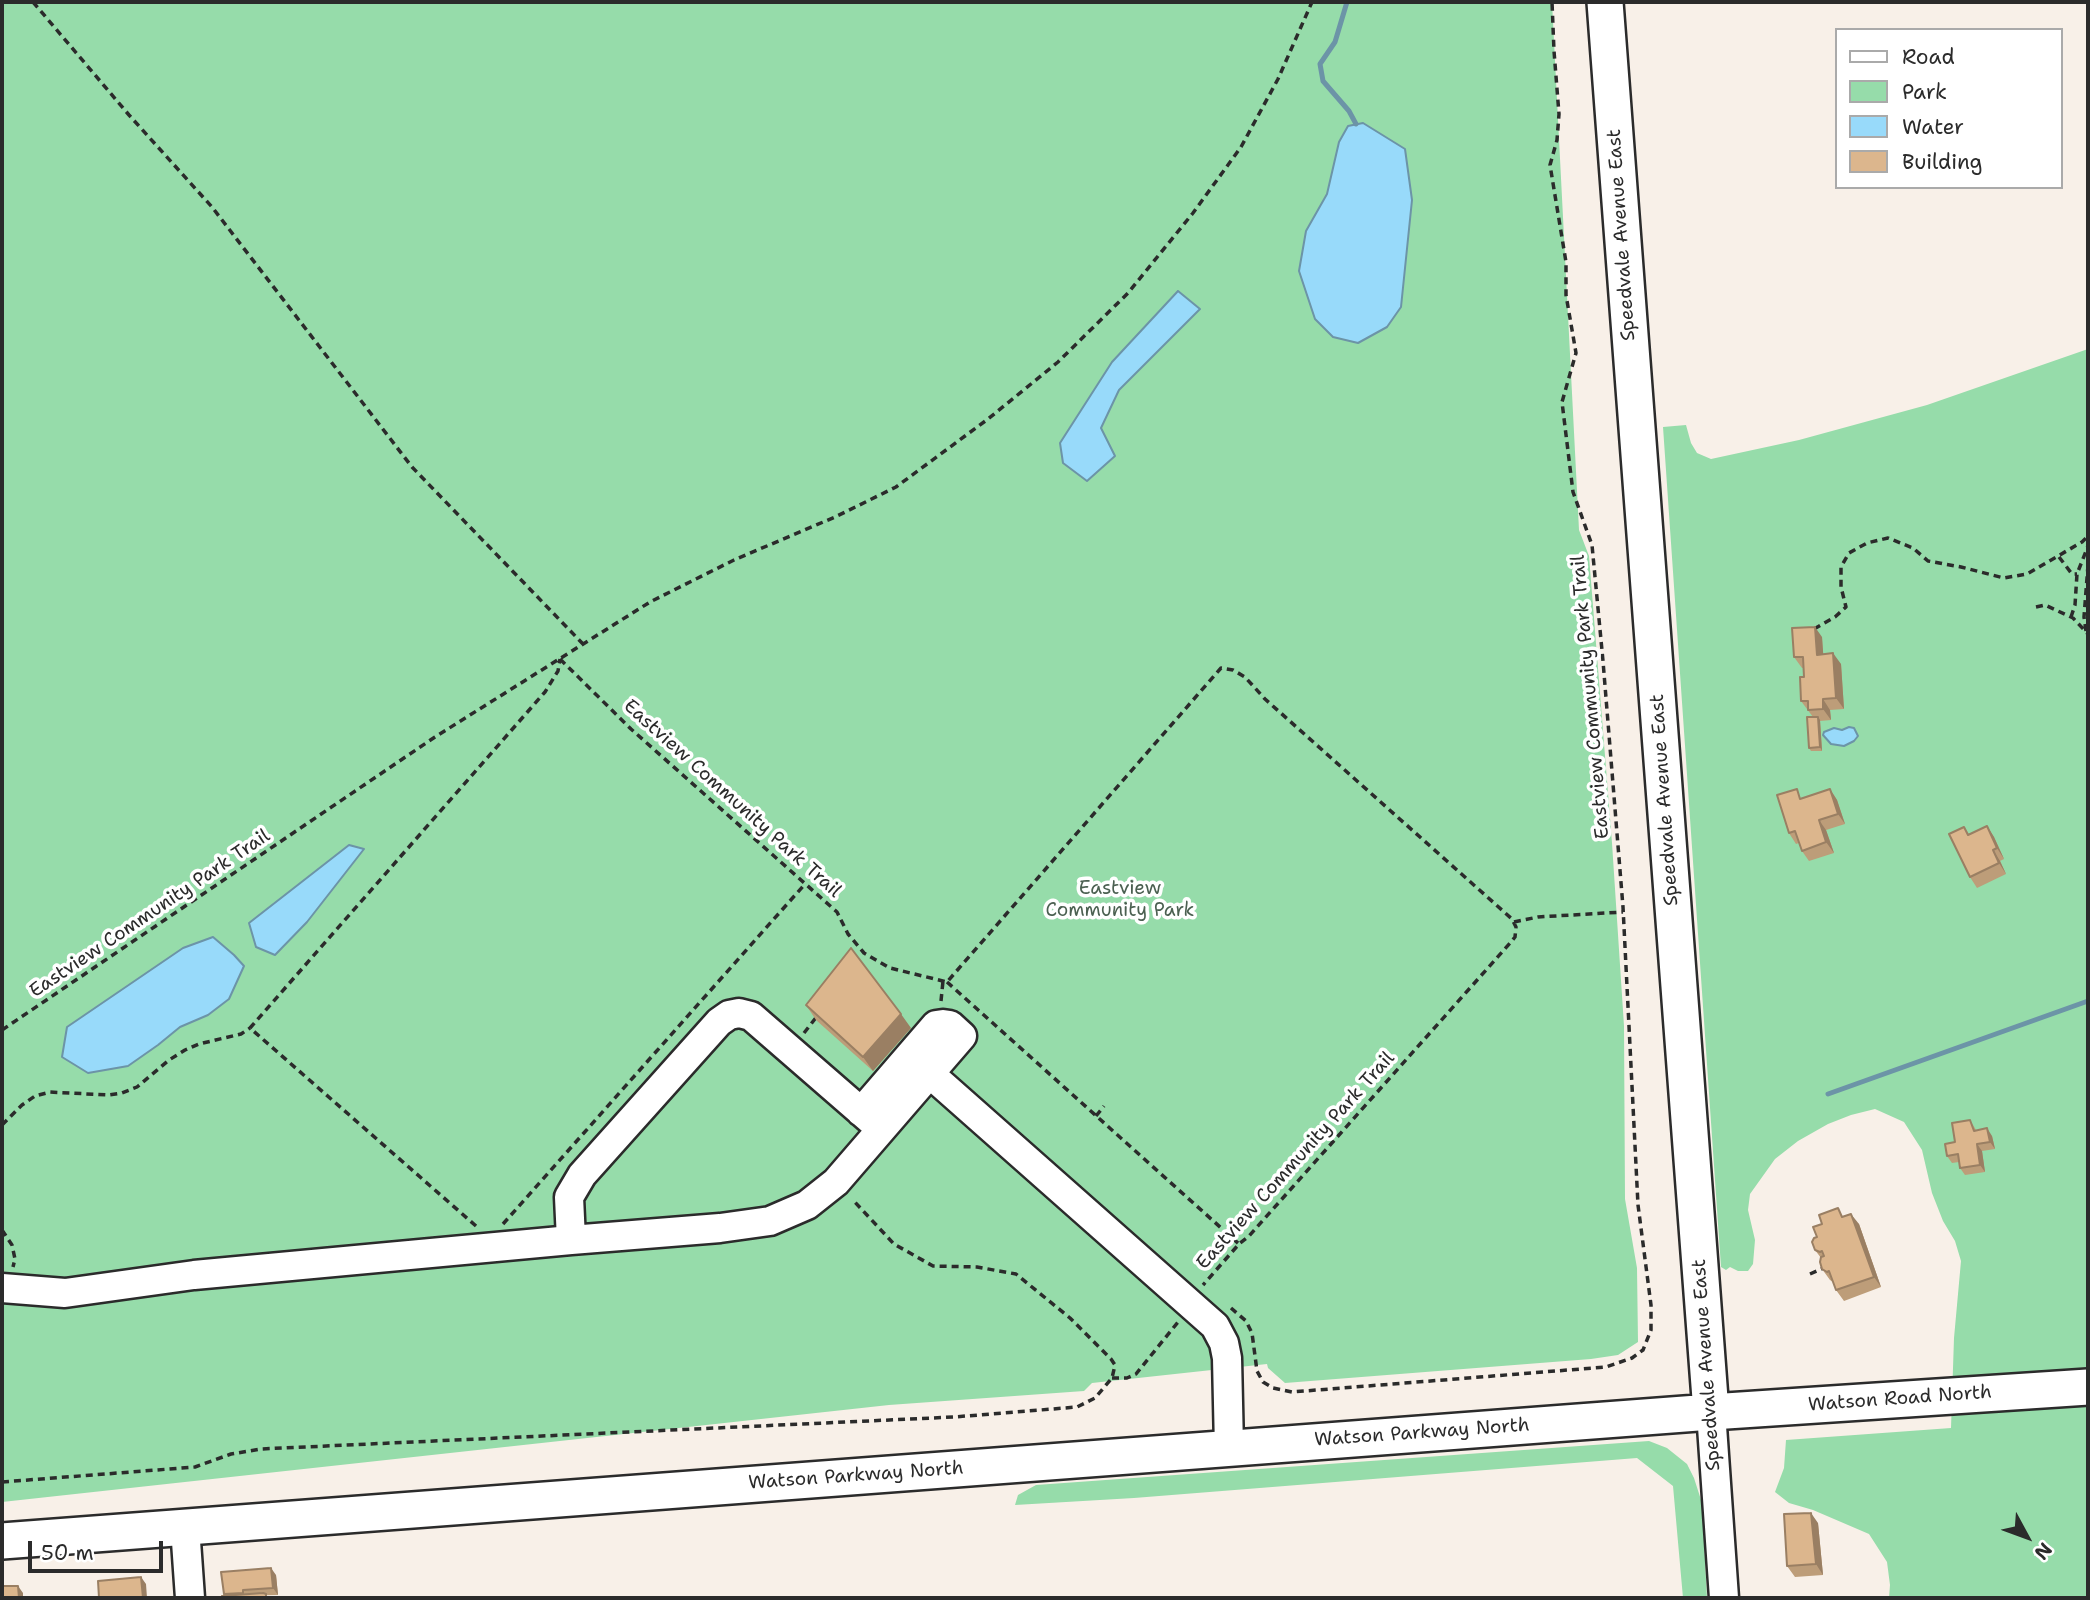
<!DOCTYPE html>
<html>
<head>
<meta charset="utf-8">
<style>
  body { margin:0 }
  #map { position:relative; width:2090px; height:1600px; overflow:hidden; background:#f8f0e8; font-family:"Shantell Sans",sans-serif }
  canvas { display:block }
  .frame { position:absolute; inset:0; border:4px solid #2b2b2b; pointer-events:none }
  .legend { position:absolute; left:1835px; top:28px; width:228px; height:161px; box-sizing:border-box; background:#fff; border:2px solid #aaa; margin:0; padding:9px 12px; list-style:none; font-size:21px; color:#2b2b2b }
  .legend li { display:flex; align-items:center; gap:14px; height:35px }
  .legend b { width:35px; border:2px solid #aaa }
  .north { position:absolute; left:1992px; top:1502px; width:70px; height:70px; -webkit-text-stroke:5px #fff; paint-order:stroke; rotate:131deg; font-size:19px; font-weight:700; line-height:28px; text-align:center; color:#2b2b2b }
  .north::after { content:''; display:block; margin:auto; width:24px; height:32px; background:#2b2b2b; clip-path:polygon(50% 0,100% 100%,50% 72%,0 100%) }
  .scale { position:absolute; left:28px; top:1541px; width:135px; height:32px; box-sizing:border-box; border:4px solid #2b2b2b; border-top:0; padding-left:9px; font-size:21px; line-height:24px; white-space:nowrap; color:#2b2b2b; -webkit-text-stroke:5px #fff; paint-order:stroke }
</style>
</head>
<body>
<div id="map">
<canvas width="2090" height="1600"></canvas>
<div class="frame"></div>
<ul class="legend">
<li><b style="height:9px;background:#fff"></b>Road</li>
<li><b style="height:19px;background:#96dcaa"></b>Park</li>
<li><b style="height:19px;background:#98dafa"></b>Water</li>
<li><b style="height:19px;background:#dcb68d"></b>Building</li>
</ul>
<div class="north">N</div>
<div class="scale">50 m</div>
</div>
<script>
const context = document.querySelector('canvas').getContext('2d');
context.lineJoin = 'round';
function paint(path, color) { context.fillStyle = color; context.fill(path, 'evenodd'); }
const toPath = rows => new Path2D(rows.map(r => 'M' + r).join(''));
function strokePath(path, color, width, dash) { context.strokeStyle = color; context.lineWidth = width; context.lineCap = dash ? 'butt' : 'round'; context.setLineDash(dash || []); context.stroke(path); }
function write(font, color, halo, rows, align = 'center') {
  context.font = font + ' "Shantell Sans",sans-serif'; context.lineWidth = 7; context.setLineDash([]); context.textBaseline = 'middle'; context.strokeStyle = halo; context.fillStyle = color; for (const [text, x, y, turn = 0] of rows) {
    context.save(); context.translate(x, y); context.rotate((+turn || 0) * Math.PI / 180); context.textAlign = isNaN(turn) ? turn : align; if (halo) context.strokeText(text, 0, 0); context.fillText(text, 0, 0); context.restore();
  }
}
paint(toPath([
  [2,2,1552,2,1579,530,1589,556,1612,843,1624,1026,1625,1199,1637,1268,1638,1342,1618,1355,1591,1359,1285,1383,1268,1368,1267,1364,1092,1383,1084,1391,889,1405,2,1502],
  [2088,349,2088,1598,1889,1598,1890,1585,1887,1562,1869,1534,1813,1510,1789,1503,1775,1492,1784,1468,1786,1440,1951,1428,1954,1338,1961,1261,1955,1241,1943,1221,1932,1193,1922,1150,1904,1122,1875,1109,1851,1115,1828,1124,1798,1141,1775,1159,1750,1194,1748,1210,1755,1240,1753,1264,1748,1271,1738,1271,1730,1267,1726,1270,1721,1267,1663,427,1686,425,1691,443,1697,453,1711,459,1799,440,1927,405],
  [1649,1441,1667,1448,1687,1464,1694,1478,1702,1503,1707,1598,1683,1598,1673,1486,1637,1458,1134,1498,1015,1505,1018,1495,1036,1485]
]), '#96dcaa');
const water = toPath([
  [1363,123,1405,149,1412,200,1401,307,1387,327,1358,343,1333,337,1315,319,1299,271,1306,231,1327,194,1339,142,1348,126,1363,123],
  [1178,291,1200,309,1119,390,1101,428,1115,456,1087,481,1063,463,1060,443,1112,362,1178,291],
  [1849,727,1854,728,1858,736,1854,741,1844,746,1831,744,1823,735,1824,732,1834,728,1842,730,1849,727],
  [349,845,364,849,307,922,275,955,256,947,249,923,349,845],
  [213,937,234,955,244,966,229,999,208,1015,180,1027,158,1045,128,1066,88,1073,62,1057,67,1027,183,948,213,937]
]);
paint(water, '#98dafa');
strokePath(water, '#6c94a7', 2);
strokePath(toPath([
  [1347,2,1335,42,1320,64,1323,81,1349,111,1356,124],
  [1828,1094,2088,1001]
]), '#6c94a7', 5);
const minor = toPath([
  [929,1073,1215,1326,1224,1343,1227,1358,1229,1448],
  [571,1240,569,1197,582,1175,719,1022,729,1015,739,1013,751,1016,873,1122],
  [2,1288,65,1293,194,1275,571,1240,720,1228,770,1221,807,1205,836,1182,962,1036,950,1025,943,1024,936,1025,861,1112],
  [1711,1412,1724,1598],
  [185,1527,190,1598]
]);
const major = toPath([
  [1605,2,1711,1412],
  [2,1541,1711,1412,2088,1387]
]);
strokePath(minor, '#2b2b2b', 33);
strokePath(major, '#2b2b2b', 40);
strokePath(toPath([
  [33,2,129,115,212,207,412,467,583,644],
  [2059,557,2072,574,2077,574],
  [2036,607,2045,605,2073,618,2088,634],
  [2071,617,2075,605,2077,574,2088,546],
  [1814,629,1835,617,1846,607,1841,587,1841,567,1849,553,1867,543,1888,538,1913,548,1928,561,1961,567,2004,578,2027,574,2082,542,2088,536],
  [2086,631,2084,617,2088,565],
  [560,659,631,729,837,912,848,934,864,953,890,968,947,982,1221,668,1233,670,1245,677,1265,699,1512,919,1516,927,1515,937,1511,942,1249,1236,1239,1244,1203,1285],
  [1514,922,1538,917,1623,912],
  [947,982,1239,1244],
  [941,1001,943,981],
  [2,1030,435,737,650,602,734,560,835,517,896,487,988,419,1058,362,1128,293,1193,213,1241,147,1278,79,1312,2],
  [804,1033,818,1015],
  [1096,1116,1104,1106],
  [2,1125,22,1105,35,1096,50,1092,108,1095,122,1093,137,1087,169,1060,185,1050,199,1044,241,1034,250,1028],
  [503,1224,805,884],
  [476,1226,250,1028,545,692,558,671,560,659],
  [2,1230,12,1245,15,1259,13,1267],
  [1810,1274,1826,1267],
  [1231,1308,1246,1321,1252,1333,1257,1371,1263,1382,1273,1388,1292,1392,1606,1367,1632,1358,1643,1350,1651,1330,1651,1305,1638,1205,1623,907,1603,661,1592,545,1573,492,1562,402,1576,353,1566,295,1566,262,1550,165,1557,140,1559,114,1554,51,1552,2],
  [1112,1378,1127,1378,1136,1374,1178,1322],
  [2,1482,195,1467,231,1454,261,1449,954,1417,1077,1407,1095,1398,1112,1378,1115,1365,1111,1359,1070,1318,1016,1274,977,1267,933,1266,894,1244,852,1199]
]), '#2b2b2b', 3.5, [7, 5]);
strokePath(minor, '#fff', 28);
strokePath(major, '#fff', 35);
paint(toPath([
  [1822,637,1823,654,1841,664,1844,709,1830,710,1831,720,1820,721,1822,751,1811,751,1809,748,1813,717,1801,701,1804,677,1804,668,1802,668,1794,657],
  [1830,789,1837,800,1845,824,1826,830,1834,853,1809,861,1802,851,1799,843,1796,844,1789,833,1803,798],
  [1987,826,1994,837,2004,859,2000,861,2006,874,1977,888,1970,877,1964,827,1969,834],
  [806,1005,911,1028,873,1071,816,1020],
  [1970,1120,1976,1130,1992,1136,1995,1149,1982,1151,1985,1172,1965,1175,1960,1168,1959,1162,1952,1163,1947,1156],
  [1844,1216,1859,1224,1881,1287,1844,1301,1836,1290,1833,1282,1830,1280,1822,1269,1821,1258,1815,1250,1817,1237],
  [1818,1523,1823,1575,1795,1577,1787,1566],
  [276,1575,278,1595,225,1596,224,1594]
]), '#bd9d79');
paint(toPath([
  [1815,627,1822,637,1824,665,1817,655],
  [1833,653,1841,664,1844,709,1836,698],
  [1823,699,1830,710,1831,720,1823,709],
  [1818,717,1820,720,1822,751,1820,747],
  [1830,789,1837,800,1845,824,1838,814],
  [1819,820,1826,830,1834,853,1826,842],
  [1987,826,1994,837,2004,859,1997,848],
  [1993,850,2000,861,2006,874,1999,863],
  [901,1014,911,1028,873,1071,863,1057],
  [1987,1128,1992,1136,1995,1149,1990,1142],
  [1977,1144,1982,1151,1985,1172,1980,1165],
  [1851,1214,1859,1224,1881,1287,1874,1277],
  [1811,1513,1818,1523,1823,1575,1816,1564],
  [271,1568,276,1575,278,1595,273,1588],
  [141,1577,146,1584,147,1598,143,1598],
  [18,1586,23,1593,23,1598,19,1598]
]), '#9a7f63');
const building = toPath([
  [1815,627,1817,655,1833,653,1836,698,1823,699,1823,709,1808,710,1808,701,1801,701,1800,677,1804,677,1803,657,1794,657,1792,628,1815,627],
  [1807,717,1818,717,1820,747,1809,748,1807,717],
  [1797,789,1800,799,1830,789,1838,814,1819,820,1826,842,1802,851,1795,831,1789,833,1777,795,1797,789],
  [1987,826,1997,848,1993,850,1999,863,1970,877,1949,834,1964,827,1968,835,1987,826],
  [851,948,901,1014,863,1057,806,1005,851,948],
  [1970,1120,1974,1131,1987,1128,1990,1142,1977,1144,1980,1165,1960,1168,1958,1154,1947,1156,1945,1144,1955,1142,1952,1123,1970,1120],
  [1838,1208,1842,1217,1851,1214,1874,1277,1836,1290,1829,1271,1827,1272,1822,1269,1820,1262,1821,1257,1824,1256,1822,1251,1820,1252,1815,1250,1812,1242,1814,1238,1817,1237,1813,1227,1822,1224,1819,1215,1838,1208],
  [1811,1513,1816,1564,1787,1566,1784,1514,1811,1513],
  [271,1568,273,1588,243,1590,243,1593,224,1594,221,1572,271,1568],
  [141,1577,143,1598,99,1598,98,1581,141,1577],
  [2,1586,18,1586,19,1598,2,1598,2,1586],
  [263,1593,266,1594,266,1598,223,1598,222,1596,263,1593]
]);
paint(building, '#dcb68d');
strokePath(building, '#9a7f63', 2);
write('19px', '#2b2b2b', '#fff', [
  ["Speedvale Avenue East",1622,235,-94],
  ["Eastview Community Park Trail",1591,697,-95],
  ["Eastview Community Park Trail",732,799,42],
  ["Speedvale Avenue East",1665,800,-94],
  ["Eastview Community Park Trail",150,914,-34],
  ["Eastview Community Park Trail",1296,1161,-48],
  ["Speedvale Avenue East",1707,1365,-94],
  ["Watson Road North",1900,1399,-4],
  ["Watson Parkway North",1422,1433,-4],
  ["Watson Parkway North",856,1476,-4]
]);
write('19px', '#4b6051', '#fff', [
  ["Eastview",1120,889],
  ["Community Park",1120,911]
]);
</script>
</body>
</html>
